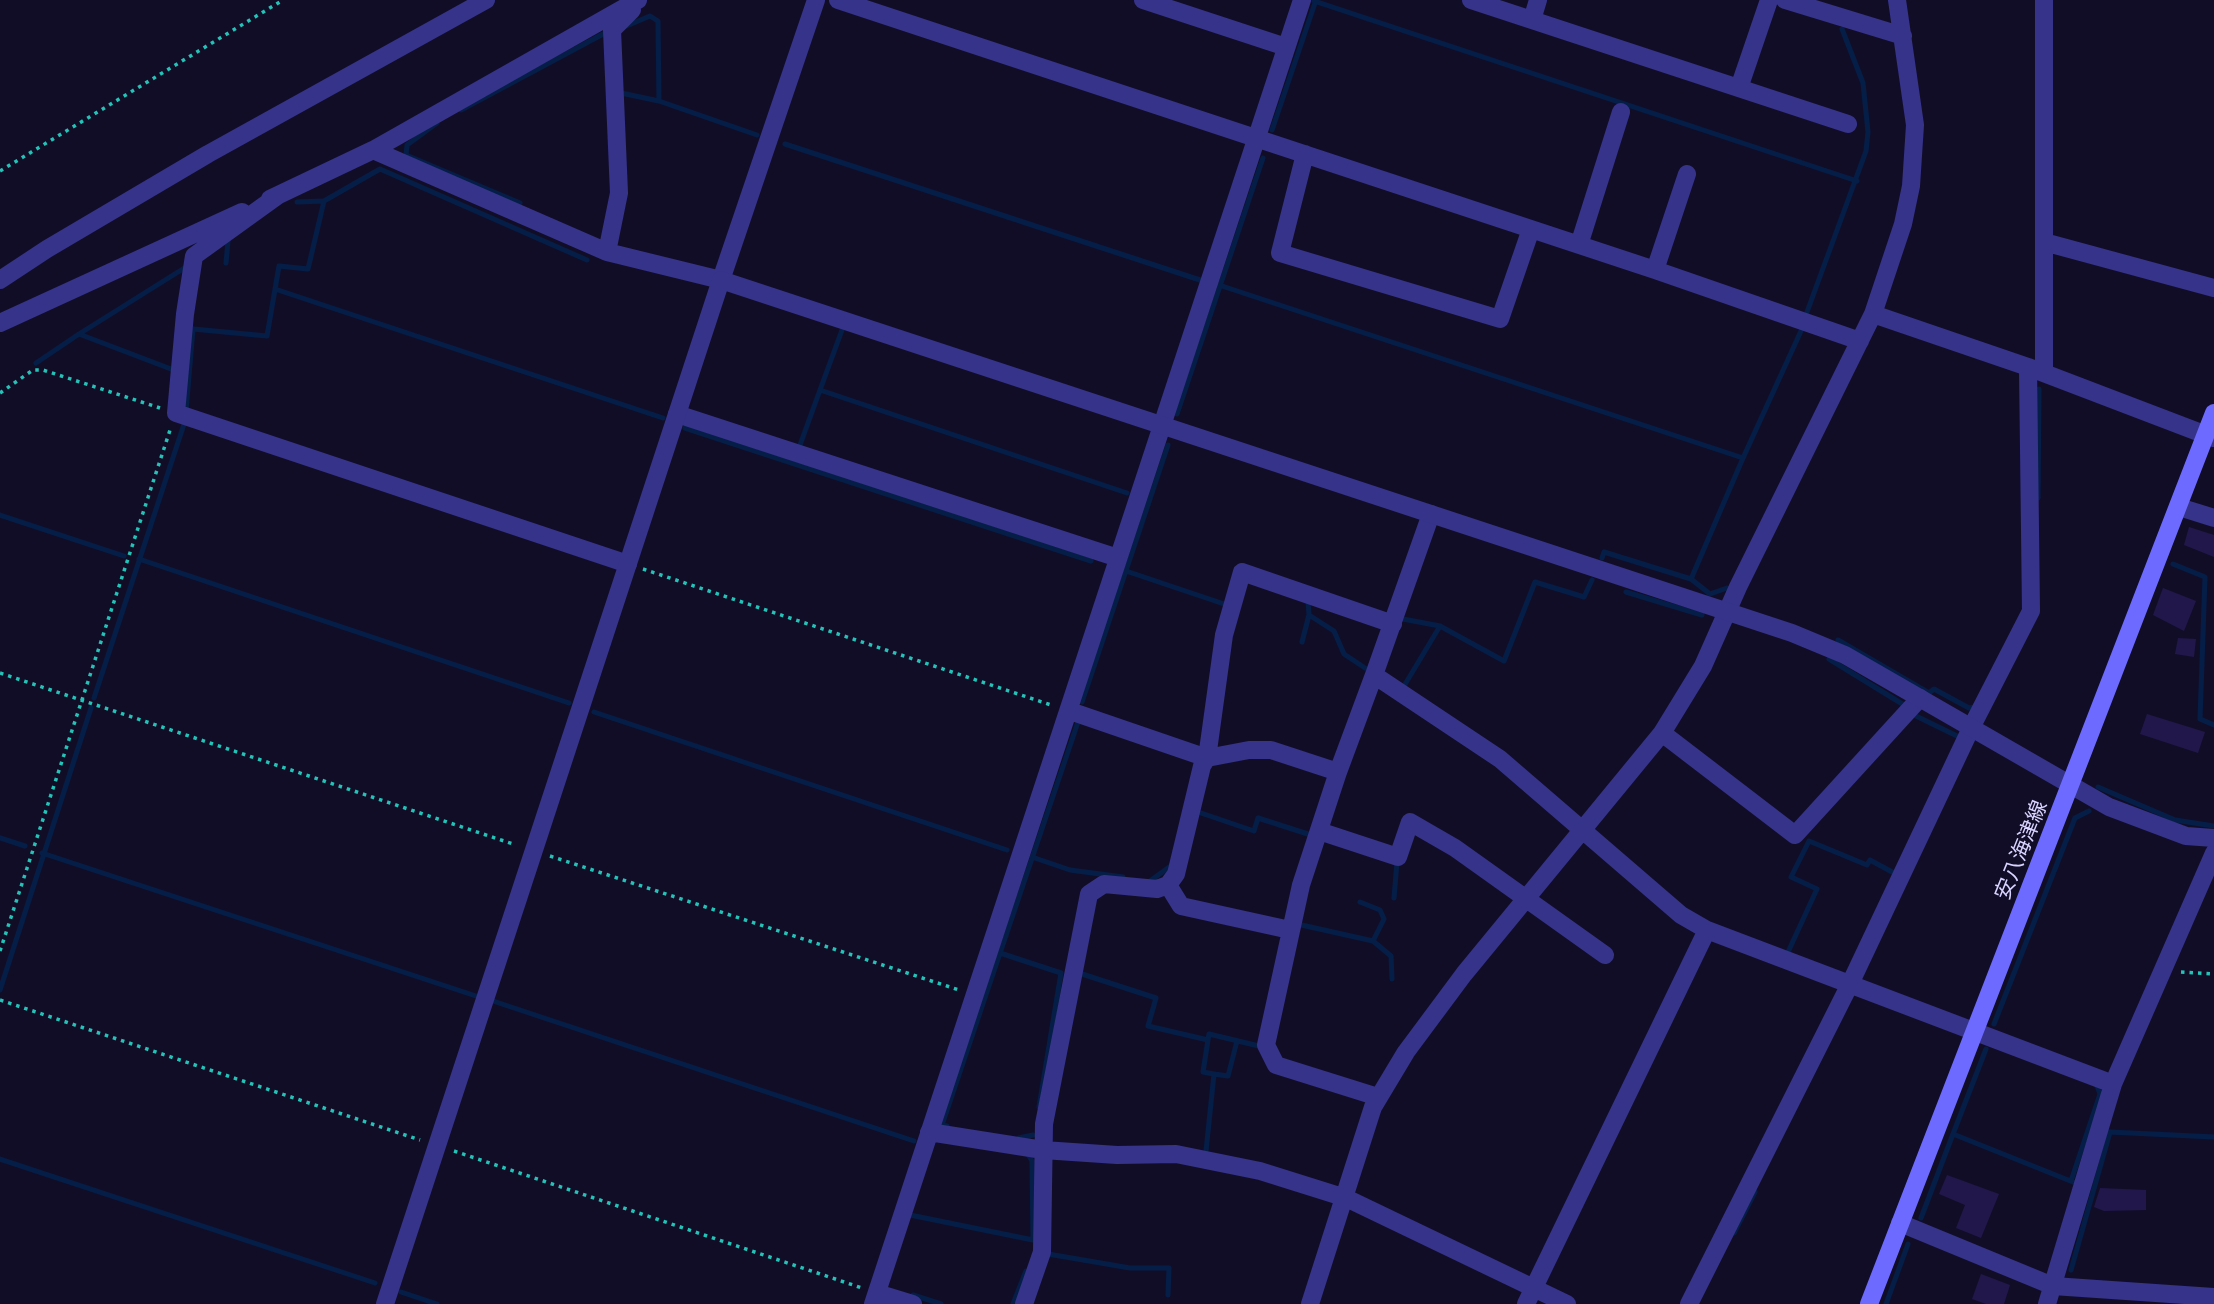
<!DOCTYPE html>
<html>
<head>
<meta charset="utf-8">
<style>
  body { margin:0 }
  canvas { display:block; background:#110d27 }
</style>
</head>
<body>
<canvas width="2214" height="1304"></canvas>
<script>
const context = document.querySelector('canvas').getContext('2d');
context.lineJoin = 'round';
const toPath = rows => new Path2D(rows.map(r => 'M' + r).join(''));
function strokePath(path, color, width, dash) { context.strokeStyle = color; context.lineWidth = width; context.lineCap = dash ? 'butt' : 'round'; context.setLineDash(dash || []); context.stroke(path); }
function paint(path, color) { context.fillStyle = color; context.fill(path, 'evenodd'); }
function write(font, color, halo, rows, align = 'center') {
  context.font = font + ' Barlow,"Noto Sans JP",sans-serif'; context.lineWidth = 5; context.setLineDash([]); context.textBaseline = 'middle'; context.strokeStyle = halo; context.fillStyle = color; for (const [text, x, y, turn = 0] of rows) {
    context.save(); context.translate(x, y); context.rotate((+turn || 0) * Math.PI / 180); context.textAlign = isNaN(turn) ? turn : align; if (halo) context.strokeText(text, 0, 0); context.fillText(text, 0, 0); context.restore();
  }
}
strokePath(toPath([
  [1314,1,1857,181],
  [624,27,650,16,658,21,659,101],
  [621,93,659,101,757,135],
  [461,110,605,33],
  [437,123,407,145,406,155,520,203],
  [1272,130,1316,0],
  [785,144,1200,280],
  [297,202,324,201],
  [226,263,228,241],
  [1219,285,1743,458,1691,579],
  [275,289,663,418],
  [1807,312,1866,151,1868,132,1863,83,1842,29],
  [36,363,79,334],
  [171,369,79,334,186,267],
  [820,390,842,330],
  [186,411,193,329,267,336,279,266,308,269,324,201,380,169,587,260],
  [1177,414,1263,158],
  [685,428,1091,561],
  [800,445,820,390,1127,493],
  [1743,458,1801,331],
  [2038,498,2039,389],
  [0,515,124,556],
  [1602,558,1604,552,1691,579,1710,594,1727,588],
  [139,559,569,703],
  [2173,564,2205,577,2200,719,2214,725],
  [1126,571,1227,605],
  [1626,592,1702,615],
  [1309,615,1334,631,1344,654,1371,672],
  [1403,619,1440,626],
  [1838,640,1929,693,1934,689,1969,708,1975,707],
  [1302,642,1309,615,1308,600],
  [1829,659,1904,705],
  [1401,685,1404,686,1440,626,1504,661,1535,582,1584,597,1592,580],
  [94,698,185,421],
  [1082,702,1168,445],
  [594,712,1007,850],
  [1916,716,1957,736],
  [2098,787,2175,820,2214,826],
  [1201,813,1254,831,1258,818,1311,835],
  [0,838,25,846],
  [42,853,476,996],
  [1032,857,1070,870,1123,877],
  [1150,881,1172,865],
  [1394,898,1397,862],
  [1360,902,1380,910,1384,919,1373,941],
  [1297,924,1373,941,1391,956,1392,979],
  [1788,952,1817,889,1791,877,1809,841,1867,865,1870,860,1894,873],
  [1000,953,1061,973,1039,1107],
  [1079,973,1156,998,1148,1026,1208,1040,1209,1034,1263,1047],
  [0,990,91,708],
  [493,1001,914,1141],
  [1994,1024,2075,818,2089,811],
  [1986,1049,1953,1134,2073,1182],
  [1214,1074,1228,1076,1237,1041],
  [947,1126,942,1125,1078,722],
  [1019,1138,1033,1135],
  [1206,1151,1214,1074,1203,1072,1208,1040],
  [0,1159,375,1283],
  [2071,1181,2100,1094,2096,1083],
  [910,1215,1033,1240,1032,1161,1029,1156],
  [1921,1218,1953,1134],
  [1734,1233,1755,1192],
  [1048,1254,1130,1268,1169,1268,1168,1295],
  [2071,1270,2110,1132,2214,1137],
  [401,1292,437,1304],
  [913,1295,941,1304],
  [1013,1304,1026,1271],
  [1886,1304,1908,1244]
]), '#051e48', 5);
paint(toPath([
  [2189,527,2214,535,2214,557,2184,545],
  [2163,588,2196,601,2184,631,2153,615],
  [2178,638,2196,639,2194,657,2175,654],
  [2147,714,2205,732,2198,753,2140,734],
  [1947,1175,1999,1194,1981,1238,1956,1228,1965,1205,1939,1194],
  [2100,1188,2146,1190,2146,1210,2104,1211,2094,1207],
  [1981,1274,2010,1285,2004,1304,1986,1304,1972,1299]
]), '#21174a');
strokePath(toPath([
  [0,171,283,0],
  [0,393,33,370,43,370,160,408],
  [643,569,1051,705],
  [0,673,516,845],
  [550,856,959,990],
  [0,951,171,427],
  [2181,972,2214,974],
  [0,1000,420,1140],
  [454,1151,862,1288]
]), '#23c3b8', 3.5, [3.5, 5]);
strokePath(toPath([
  [838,0,1655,270,1860,341],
  [1143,0,1286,47],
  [1471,0,1848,124],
  [1785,0,1903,36],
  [1532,20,1538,0],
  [1739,88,1769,0],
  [373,150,607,252,721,280,816,0],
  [1305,154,1280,253,1500,319,1531,229],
  [280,194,194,256,185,314,176,413,628,564],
  [270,199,373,150,638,0],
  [2044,242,2044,0],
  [1579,245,1621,112],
  [607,252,619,193,612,30,632,10],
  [1655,270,1687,174],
  [1873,314,2028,367,2214,438],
  [0,323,242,212],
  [2044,373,2044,242,2214,288],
  [677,414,1118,558],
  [2179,507,2214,518],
  [1431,514,1374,675,1500,759,1681,915,1707,930,2113,1084],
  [1374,675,1338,772,1271,750,1249,750,1207,758,1224,635,1242,572,1393,624],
  [1662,733,1795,835,1920,698],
  [1338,772,1301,885,1266,1045,1276,1065,1378,1097],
  [1319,831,1398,857,1410,822,1455,848,1605,955],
  [1168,885,1181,906,1290,930],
  [929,1132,1043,1150,1117,1155,1176,1154,1260,1171,1346,1198,1567,1304],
  [1900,1223,2053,1286,2214,1297],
  [877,1293,913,1304],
  [873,1304,1302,0],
  [1024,1304,1042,1252,1044,1124,1089,894,1104,884,1157,889,1168,885,1176,874,1202,766,1207,758,1070,711],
  [1310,1304,1373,1107,1406,1052,1464,974,1662,733,1703,666,1738,587,1873,314,1903,224,1911,186,1915,125,1897,0],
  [1526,1304,1707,930],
  [1689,1304,1850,984,1971,728,2031,611,2028,367],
  [2047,1304,2113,1084,2214,853]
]), '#36338b', 18);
strokePath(toPath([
  [0,280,47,249,208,154,486,0],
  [385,1304,721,280,1792,633,1845,655,2109,807,2186,836,2214,838]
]), '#36338b', 18);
strokePath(toPath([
  [1869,1304,2214,413]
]), '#6d6aff', 18);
write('21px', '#d8d3ff', '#110d27', [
  ["安八海津線",2021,850,-68]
]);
</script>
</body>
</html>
